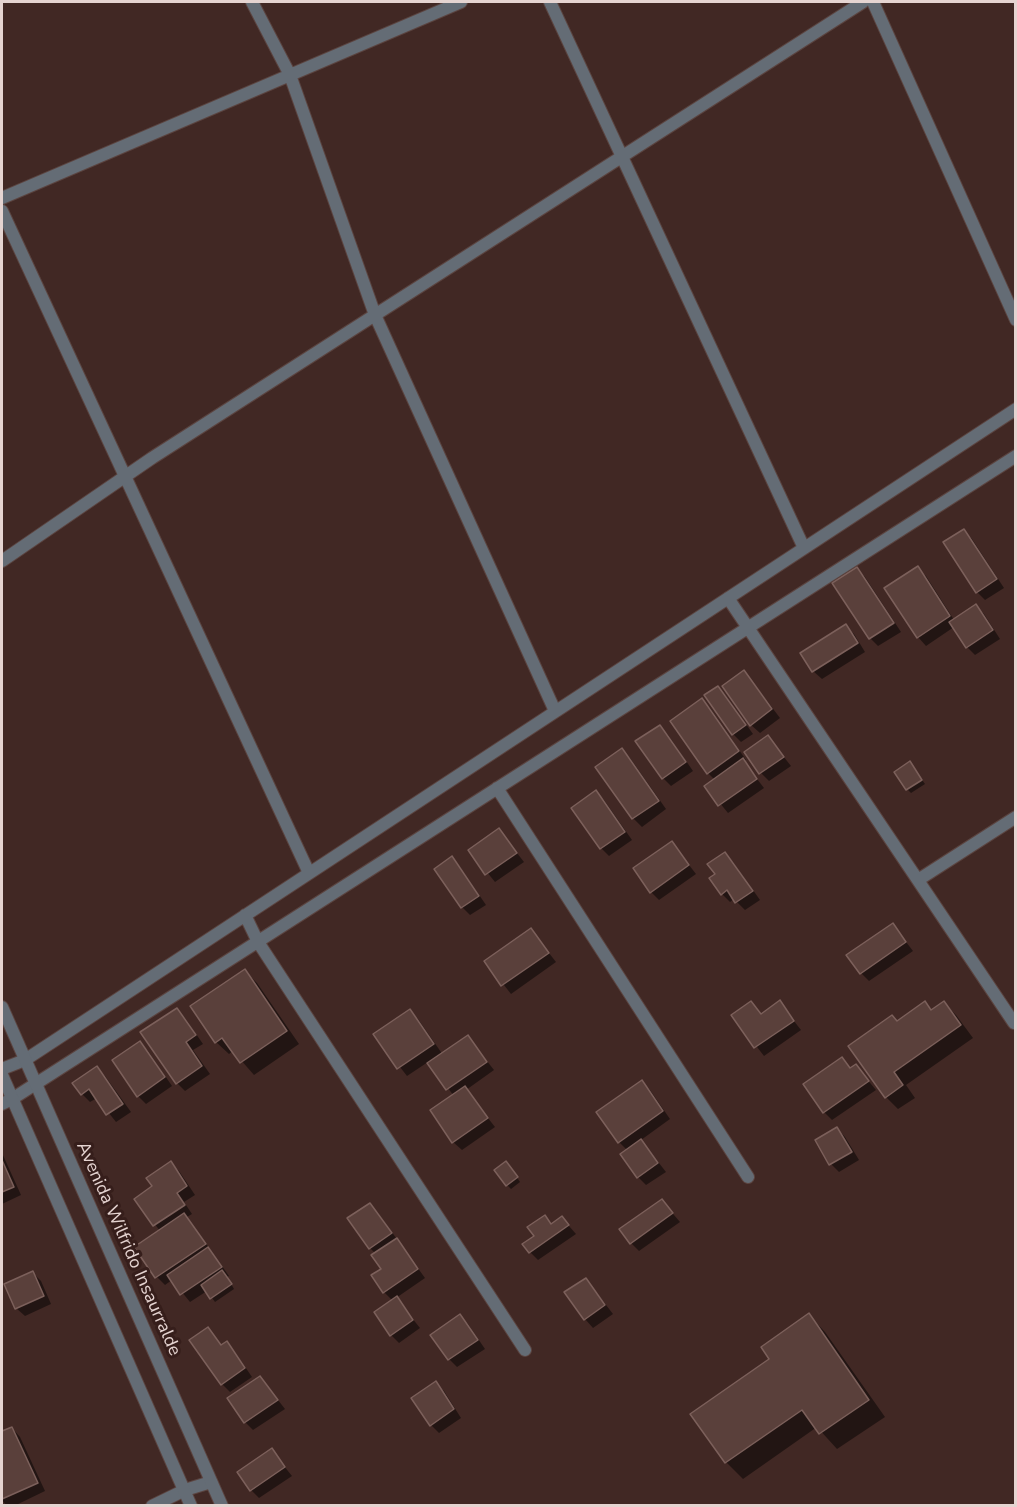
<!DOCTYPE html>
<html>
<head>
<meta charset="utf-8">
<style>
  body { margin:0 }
  #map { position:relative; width:1017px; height:1507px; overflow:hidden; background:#412824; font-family:"Nunito Sans",sans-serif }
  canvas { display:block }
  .frame { position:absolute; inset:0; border:3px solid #e5d4d1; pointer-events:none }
</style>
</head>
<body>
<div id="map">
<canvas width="1017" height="1507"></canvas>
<div class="frame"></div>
</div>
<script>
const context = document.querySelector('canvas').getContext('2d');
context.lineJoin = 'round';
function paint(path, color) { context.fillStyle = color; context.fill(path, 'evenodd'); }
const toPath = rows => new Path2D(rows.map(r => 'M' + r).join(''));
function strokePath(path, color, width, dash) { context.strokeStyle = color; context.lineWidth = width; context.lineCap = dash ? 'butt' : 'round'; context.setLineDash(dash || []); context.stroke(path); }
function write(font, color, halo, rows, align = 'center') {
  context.font = font + ' "Nunito Sans",sans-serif'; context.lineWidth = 6; context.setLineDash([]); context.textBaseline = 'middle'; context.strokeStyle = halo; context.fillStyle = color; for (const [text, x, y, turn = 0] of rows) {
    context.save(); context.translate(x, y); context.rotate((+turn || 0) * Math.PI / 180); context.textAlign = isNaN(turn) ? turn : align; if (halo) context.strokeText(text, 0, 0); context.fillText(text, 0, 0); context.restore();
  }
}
paint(toPath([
  [964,531,972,539,1004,588,985,600,977,592],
  [917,568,926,576,954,620,976,606,984,614,1000,639,975,655,967,647,954,627,926,646,918,637],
  [857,569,865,577,901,632,878,646,870,638],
  [845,626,854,634,865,652,822,679,813,671,802,654],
  [752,681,780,718,760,733,751,725],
  [718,688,726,696,753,734,741,742,733,734],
  [702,700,710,708,746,760,744,762,764,788,728,813,706,786,715,780,708,773],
  [660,727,668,735,693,771,671,786,663,778],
  [768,737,791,766,769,781,761,773],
  [622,750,630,758,666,809,642,827,633,818,597,767],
  [910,763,925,784,911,793,907,789],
  [595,792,604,800,632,840,609,856,601,848],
  [499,830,524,862,495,882,470,851],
  [672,843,696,874,659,900,651,892],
  [725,854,733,862,760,900,745,910,734,899,730,902,722,894],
  [452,858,460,867,486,905,470,915,462,907,436,870],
  [893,925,913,951,869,981,861,973],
  [531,930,556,962,511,994,486,962],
  [245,971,257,983,299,1044,254,1075,233,1051,229,1054,216,1042],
  [751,1002,762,1014,779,1002,801,1030,764,1056,733,1016],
  [925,1003,933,1011,944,1003,956,1015,973,1038,906,1085,915,1098,898,1109,886,1097,897,1023],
  [177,1009,185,1018,203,1044,193,1050,210,1074,185,1091,177,1083],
  [409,1011,418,1019,443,1055,468,1037,494,1070,466,1090,495,1127,462,1150,453,1142,432,1111,454,1096,428,1062,407,1076,375,1035],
  [140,1043,148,1051,172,1086,146,1104,138,1096],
  [842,1059,851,1069,856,1066,876,1090,832,1120,824,1112],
  [97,1068,105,1076,131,1112,116,1122,97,1098,90,1102,82,1094],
  [642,1082,650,1090,670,1119,641,1140,666,1172,646,1185,638,1177,627,1150,619,1142],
  [837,1128,845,1137,859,1160,839,1172,831,1164,817,1140],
  [2,1153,21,1195,2,1204],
  [170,1163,179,1171,195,1195,184,1202,192,1214,187,1217,229,1276,227,1277,234,1289,215,1302,207,1291,190,1302,172,1280,165,1285,157,1277,136,1247,160,1231,136,1199,154,1187],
  [510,1167,520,1182,511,1189,507,1185],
  [662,1201,680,1222,639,1251,631,1243],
  [370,1204,378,1213,425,1278,396,1298,420,1328,399,1343,391,1335,393,1301,384,1292,383,1269,376,1254,370,1248],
  [544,1217,552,1225,562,1218,576,1234,538,1260,530,1252],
  [33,1273,41,1281,51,1304,25,1316,16,1308],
  [586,1279,613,1314,593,1328,585,1319,567,1293],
  [809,1315,825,1332,885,1417,837,1449,817,1427,743,1479,726,1462,692,1414,771,1359],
  [460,1316,468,1324,485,1349,457,1367,449,1359,432,1335],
  [208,1329,222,1346,227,1343,235,1352,252,1377,230,1392,222,1384],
  [260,1377,285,1409,253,1430,245,1422],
  [435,1383,444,1391,461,1418,439,1433,431,1425],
  [12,1428,20,1437,45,1491,14,1506,7,1506,2,1500,2,1433],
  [271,1450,292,1476,259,1498,251,1490]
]), '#0007');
const building = toPath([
  [964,529,997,579,976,593,943,542,964,529],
  [918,566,950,616,917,638,884,588,918,566],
  [857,567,894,623,869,639,832,583,857,567],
  [976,604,993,630,966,648,949,622,976,604],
  [846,624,858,643,812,672,800,653,846,624],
  [744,670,772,709,750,726,722,686,744,670],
  [718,686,746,725,732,735,704,695,718,686],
  [702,698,739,751,707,774,670,721,702,698],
  [660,725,686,762,662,779,635,741,660,725],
  [768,735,784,757,759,774,744,752,768,735],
  [622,748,659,801,632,819,595,767,622,748],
  [743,758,757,779,718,806,704,786,743,758],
  [910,761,922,780,906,790,894,772,910,761],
  [596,790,625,832,600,849,571,808,596,790],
  [499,828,517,853,485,875,468,850,499,828],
  [672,841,689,865,650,893,633,868,672,841],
  [725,852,753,891,735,903,727,890,721,895,709,878,715,874,707,864,725,852],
  [452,856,479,896,461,908,434,869,452,856],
  [893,923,906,942,860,974,846,955,893,923],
  [531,928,549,953,501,986,484,961,531,928],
  [245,969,287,1031,240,1063,222,1038,215,1043,190,1006,245,969],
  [780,1000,794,1021,754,1048,731,1015,751,1001,761,1014,780,1000],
  [925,1001,931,1010,944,1001,961,1025,894,1072,903,1085,885,1098,848,1046,892,1015,897,1021,925,1001],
  [177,1008,196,1035,186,1042,202,1066,176,1084,140,1032,177,1008],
  [410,1009,434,1044,397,1069,373,1034,410,1009],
  [468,1035,487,1062,446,1090,427,1063,468,1035],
  [140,1041,165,1077,137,1097,112,1060,140,1041],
  [842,1057,850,1068,856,1064,869,1081,823,1113,803,1084,842,1057],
  [97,1066,123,1104,106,1115,89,1089,81,1095,72,1083,97,1066],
  [642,1080,663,1111,618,1143,596,1112,642,1080],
  [465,1086,488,1118,452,1143,430,1110,465,1086],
  [837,1127,852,1152,829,1165,815,1140,837,1127],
  [641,1139,658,1163,637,1178,620,1154,641,1139],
  [2,1160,14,1187,2,1192,2,1160],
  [171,1161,187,1186,177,1193,185,1205,153,1226,134,1199,152,1186,146,1178,171,1161],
  [506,1161,518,1177,506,1186,494,1170,506,1161],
  [662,1199,673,1213,630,1244,619,1229,662,1199],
  [370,1203,392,1233,369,1249,347,1218,370,1203],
  [184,1213,206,1244,155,1278,134,1247,184,1213],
  [545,1215,551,1224,562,1216,569,1225,529,1253,522,1244,534,1236,527,1227,545,1215],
  [397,1238,418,1269,383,1293,371,1275,381,1269,371,1255,397,1238],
  [208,1247,222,1267,180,1295,167,1275,208,1247],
  [222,1270,232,1284,210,1299,201,1285,222,1270],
  [33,1271,44,1296,15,1309,4,1284,33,1271],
  [586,1278,605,1305,584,1320,564,1292,586,1278],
  [397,1296,413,1320,390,1336,374,1312,397,1296],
  [809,1313,869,1400,819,1434,802,1410,725,1463,690,1414,769,1359,761,1347,809,1313],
  [460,1314,478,1340,448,1360,430,1335,460,1314],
  [208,1327,221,1345,227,1341,245,1368,221,1385,189,1340,208,1327],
  [260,1376,278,1400,244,1423,227,1398,260,1376],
  [436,1381,454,1409,430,1426,411,1398,436,1381],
  [12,1427,38,1483,2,1499,2,1431,12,1427],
  [272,1448,285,1467,250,1491,237,1472,272,1448]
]);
paint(building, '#5a403b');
strokePath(building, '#7c605b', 1.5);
const minor = toPath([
  [252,2,290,75,375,315,555,711],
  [550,2,804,548],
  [873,2,1016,320],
  [2,198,461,2],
  [2,211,309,873],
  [2,561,152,458,863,2],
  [728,598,1014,1023],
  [497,788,748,1177],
  [918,880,1016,817],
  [245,915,258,942,525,1350],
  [2,1069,25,1060,1016,409],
  [2,1104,12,1099,1016,456],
  [152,1506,185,1490,211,1482]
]);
const tertiary = toPath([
  [2,1007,222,1506],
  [2,1075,191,1506]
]);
strokePath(minor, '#5b4440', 14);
strokePath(tertiary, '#5b4440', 14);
strokePath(minor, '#646c75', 12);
strokePath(tertiary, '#646c75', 12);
write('18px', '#e5d4d1', '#361e1b', [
  ["Avenida Wilfrido Insaurralde",128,1249,66]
]);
</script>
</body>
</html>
